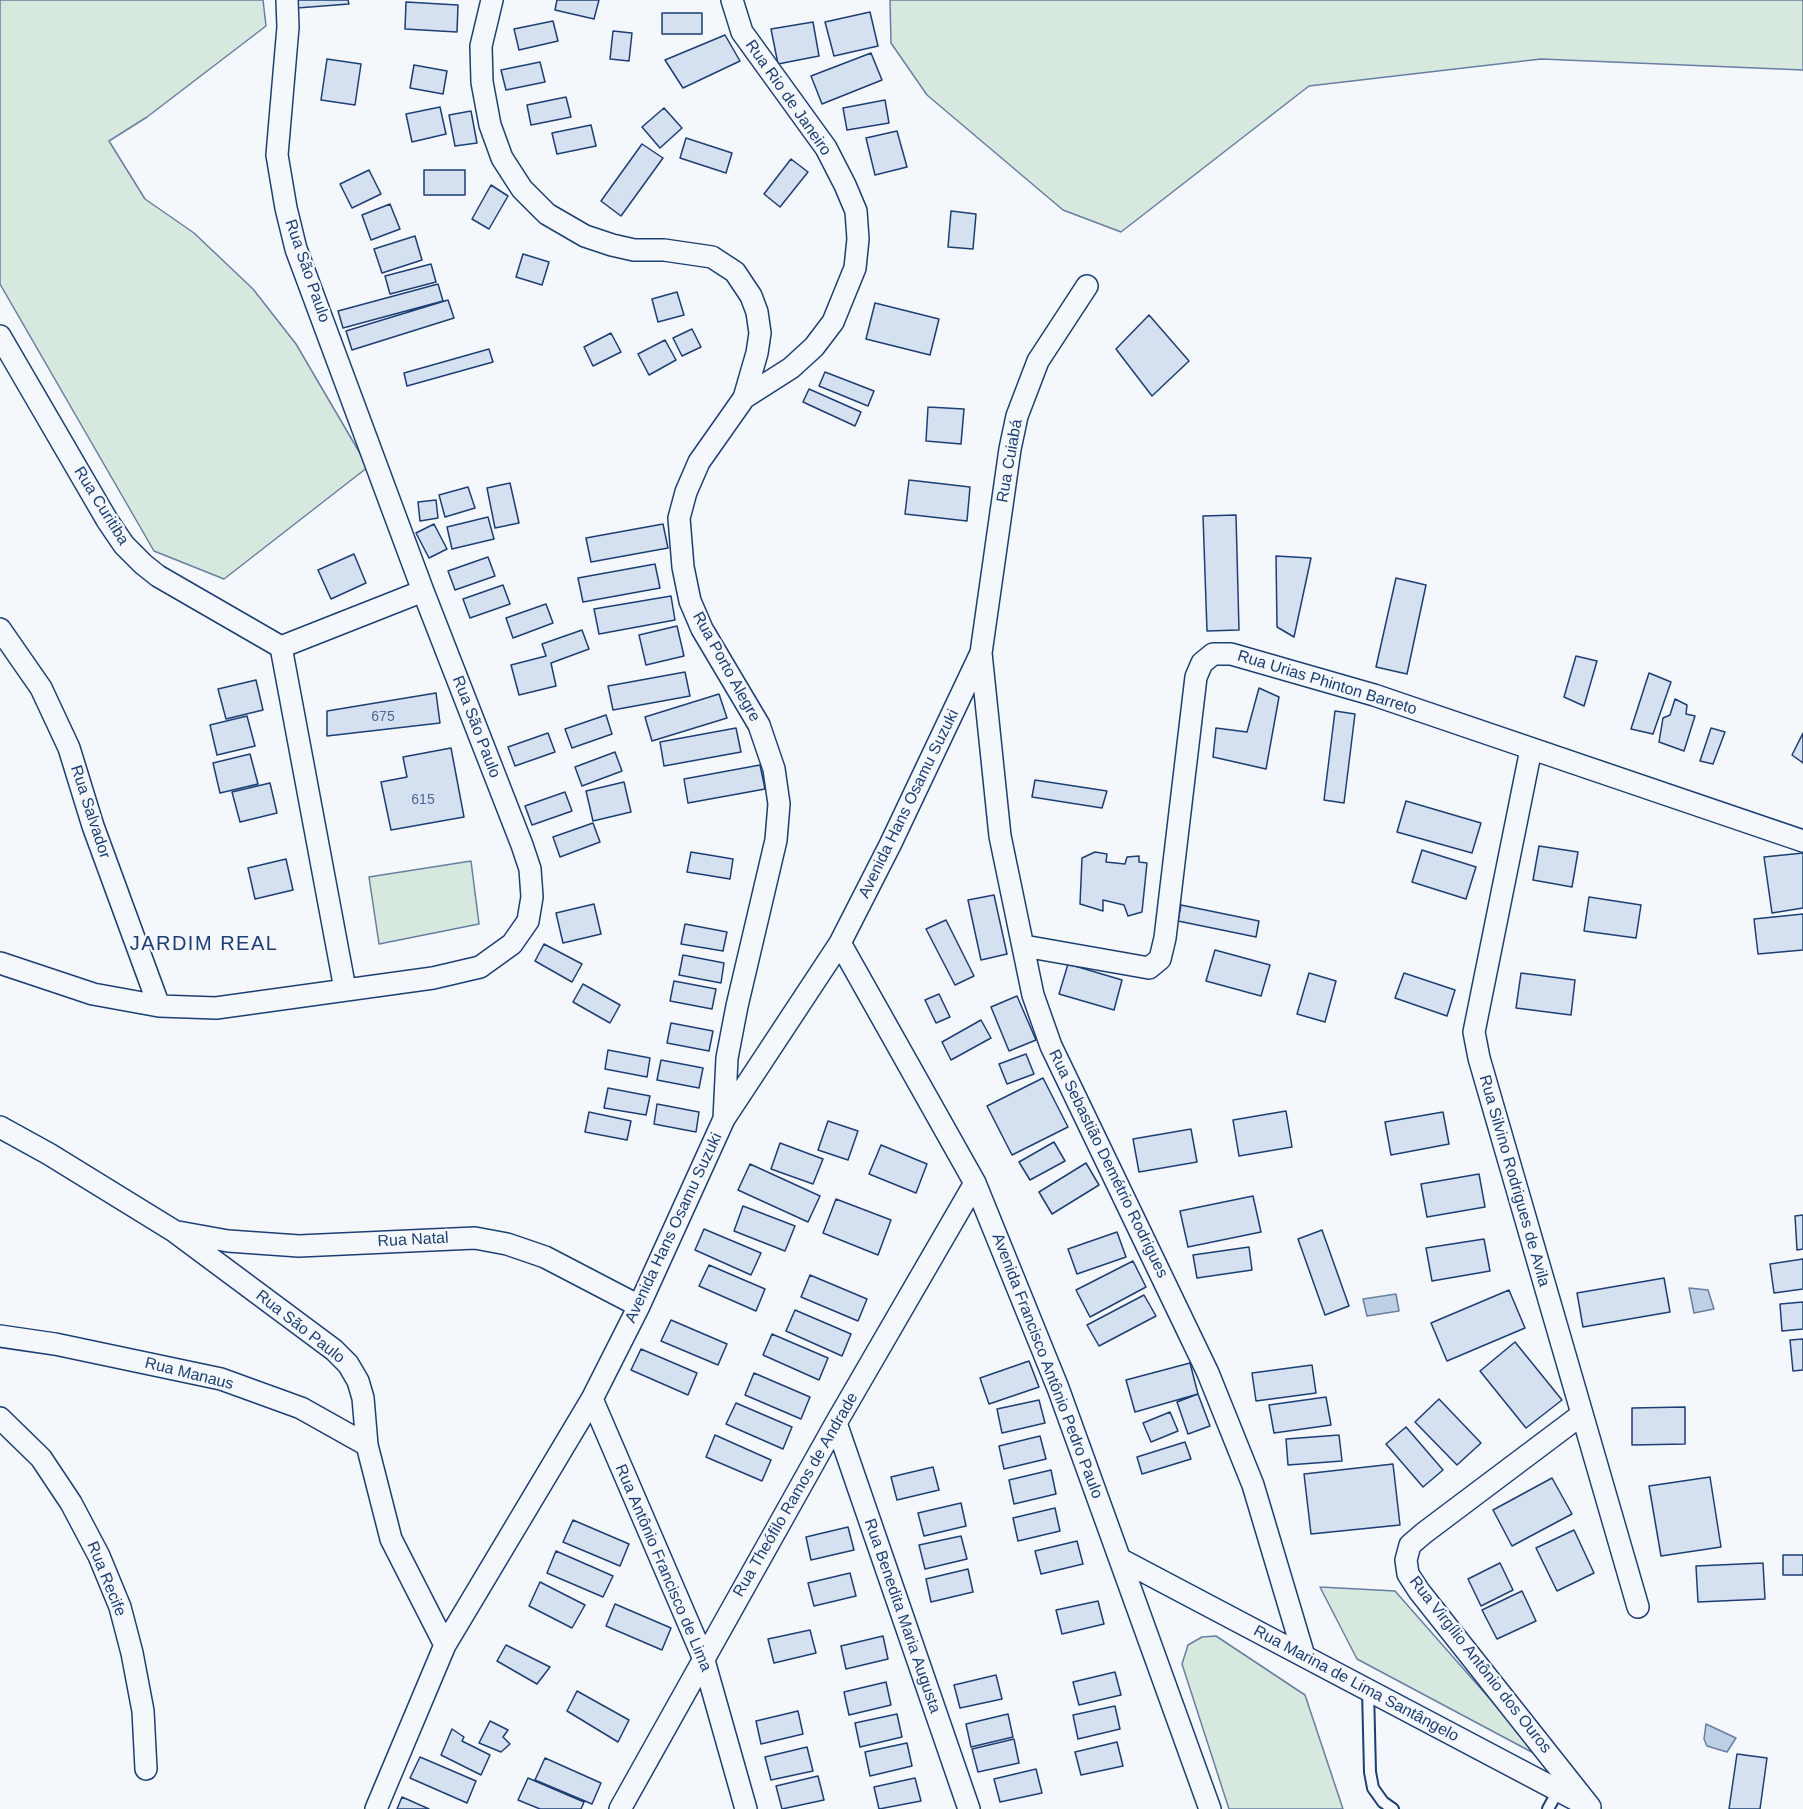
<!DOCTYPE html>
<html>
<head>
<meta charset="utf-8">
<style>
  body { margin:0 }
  canvas { display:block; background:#f4f7fb }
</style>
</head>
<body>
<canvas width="1803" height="1809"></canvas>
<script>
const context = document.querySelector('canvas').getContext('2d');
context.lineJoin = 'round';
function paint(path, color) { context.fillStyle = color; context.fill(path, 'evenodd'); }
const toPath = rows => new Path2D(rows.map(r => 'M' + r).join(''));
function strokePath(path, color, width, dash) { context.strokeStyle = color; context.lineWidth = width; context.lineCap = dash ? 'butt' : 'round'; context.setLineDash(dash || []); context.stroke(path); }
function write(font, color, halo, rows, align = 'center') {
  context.font = font + ' Helvetica,sans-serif'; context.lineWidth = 4.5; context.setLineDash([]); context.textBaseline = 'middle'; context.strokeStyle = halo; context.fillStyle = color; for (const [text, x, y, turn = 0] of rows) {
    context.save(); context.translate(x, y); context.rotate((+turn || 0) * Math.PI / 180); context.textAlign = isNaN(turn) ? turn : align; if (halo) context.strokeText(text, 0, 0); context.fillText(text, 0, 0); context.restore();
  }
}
const green = toPath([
  [0,0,263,0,266,26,147,117,109,141,145,199,194,233,253,289,296,344,368,467,224,579,154,551,0,284,0,0],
  [890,0,1803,0,1803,70,1541,59,1309,86,1121,232,1063,210,927,95,891,43,890,0],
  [471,861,479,924,379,944,369,877,471,861],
  [1320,1587,1395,1591,1541,1757,1357,1659,1320,1587],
  [1216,1636,1305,1695,1343,1809,1229,1809,1182,1664,1188,1645,1202,1637,1216,1636]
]);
paint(green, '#d7e8df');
strokePath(green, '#687fa3', 1.5);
const water = toPath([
  [1689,1288,1708,1290,1714,1309,1694,1313,1689,1288],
  [1396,1294,1399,1311,1367,1316,1363,1299,1396,1294],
  [1706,1724,1736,1738,1727,1752,1707,1746,1704,1739,1706,1724]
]);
paint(water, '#bed0e5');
strokePath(water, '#687fa3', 1.5);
const building = toPath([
  [296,0,348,0,349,4,297,8,296,0],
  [557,0,599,0,594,19,555,10,557,0],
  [406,2,458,5,457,32,405,29,406,2],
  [870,12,878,46,834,56,825,22,870,12],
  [662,13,702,13,702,34,662,34,662,13],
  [553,21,558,41,519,50,514,29,553,21],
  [813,22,819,56,778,64,771,29,813,22],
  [613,31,632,33,629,61,610,59,613,31],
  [725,35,740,61,683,88,665,60,725,35],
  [871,53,882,80,822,104,811,76,871,53],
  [327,59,361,64,355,105,321,100,327,59],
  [540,62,545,82,506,90,501,70,540,62],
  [414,65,447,71,443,94,410,88,414,65],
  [566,97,571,117,531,125,527,105,566,97],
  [885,100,889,123,847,130,843,108,885,100],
  [440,107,446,134,412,142,406,114,440,107],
  [664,108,682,128,660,148,642,127,664,108],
  [471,111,477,143,455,146,449,115,471,111],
  [591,125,596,146,557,154,552,133,591,125],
  [897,131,907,167,875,175,866,138,897,131],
  [686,138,732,153,726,173,680,158,686,138],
  [642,144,663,158,621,216,601,201,642,144],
  [791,159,808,172,780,207,764,194,791,159],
  [369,170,381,194,352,208,340,184,369,170],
  [424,170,465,170,465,195,424,195,424,170],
  [491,185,508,196,489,229,472,219,491,185],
  [390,204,400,229,371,240,362,215,390,204],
  [951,211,976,214,973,249,948,247,951,211],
  [415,236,422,260,382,273,374,249,415,236],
  [523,254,549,262,542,285,516,277,523,254],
  [431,264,436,282,390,294,385,276,431,264],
  [438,284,443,301,343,328,338,311,438,284],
  [677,292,684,315,658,322,652,299,677,292],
  [448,300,454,318,352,350,346,331,448,300],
  [875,303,939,319,930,355,866,339,875,303],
  [1149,315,1189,361,1152,396,1116,349,1149,315],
  [692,329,701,347,682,356,673,338,692,329],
  [611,333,621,352,593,366,584,347,611,333],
  [665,340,676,360,649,375,638,354,665,340],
  [489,349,493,362,407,386,404,373,489,349],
  [825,372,874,391,868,406,819,386,825,372],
  [809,389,861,412,855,426,803,402,809,389],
  [928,407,964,409,961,444,926,441,928,407],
  [909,480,970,487,967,521,905,514,909,480],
  [510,483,519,523,495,528,487,488,510,483],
  [468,487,475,508,445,517,439,495,468,487],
  [436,500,438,518,420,521,418,502,436,500],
  [1236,515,1239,630,1207,631,1203,516,1236,515],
  [488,517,494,539,452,549,447,527,488,517],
  [434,524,447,549,429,558,416,533,434,524],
  [663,524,668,548,591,562,586,538,663,524],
  [354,554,366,583,331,599,318,570,354,554],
  [1276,556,1311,558,1294,637,1277,627,1276,556],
  [488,557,495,576,455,590,448,571,488,557],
  [655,564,660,588,583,602,578,578,655,564],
  [1396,578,1426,585,1407,674,1376,667,1396,578],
  [503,585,510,604,470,618,463,599,503,585],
  [671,596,675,620,599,634,594,609,671,596],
  [546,604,553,623,513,638,506,618,546,604],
  [677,626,684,656,646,665,639,635,677,626],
  [582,630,589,649,551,663,556,686,519,695,511,665,546,656,542,644,582,630],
  [1576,656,1597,661,1584,706,1564,697,1576,656],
  [685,672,690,696,613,710,608,686,685,672],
  [1649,673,1671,682,1653,734,1631,729,1649,673],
  [256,680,263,710,226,719,218,689,256,680],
  [1259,688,1279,697,1266,769,1213,757,1216,728,1247,732,1259,688],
  [436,693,440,723,327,736,327,711,436,693],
  [719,694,727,718,652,741,645,717,719,694],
  [1675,699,1687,705,1686,714,1695,716,1684,751,1659,742,1663,718,1670,715,1675,699],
  [1335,711,1355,714,1344,803,1324,800,1335,711],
  [606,715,612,734,572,748,565,729,606,715],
  [247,716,255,746,217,755,210,725,247,716],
  [736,728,741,752,664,766,660,742,736,728],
  [1711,728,1725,732,1713,764,1700,761,1711,728],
  [548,733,555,752,515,766,508,747,548,733],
  [1803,733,1803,763,1792,755,1803,733],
  [451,748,464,817,391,830,381,782,407,777,403,757,451,748],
  [615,752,622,771,582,786,575,767,615,752],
  [250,754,258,784,220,793,213,763,250,754],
  [760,765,765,789,688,803,684,779,760,765],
  [1035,780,1107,791,1102,808,1032,797,1035,780],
  [624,782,631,812,593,821,586,791,624,782],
  [270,783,277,813,240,822,232,792,270,783],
  [565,792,572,811,532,825,525,806,565,792],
  [1406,801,1481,823,1472,853,1397,832,1406,801],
  [593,823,600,842,560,857,553,837,593,823],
  [1539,846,1578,852,1572,887,1533,880,1539,846],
  [1422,850,1476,867,1466,899,1412,882,1422,850],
  [691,852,733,859,730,879,687,872,691,852],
  [1095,852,1107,854,1106,862,1125,864,1127,857,1139,856,1139,862,1147,863,1142,912,1128,916,1124,905,1103,900,1103,911,1080,904,1082,858,1095,852],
  [1803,853,1803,908,1772,913,1764,857,1803,853],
  [286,859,293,890,255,899,248,868,286,859],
  [994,895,1007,954,981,960,968,900,994,895],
  [1589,897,1641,905,1636,938,1584,931,1589,897],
  [594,904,601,934,563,943,556,913,594,904],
  [1181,905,1259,921,1256,937,1178,921,1181,905],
  [1803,914,1803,950,1758,954,1754,919,1803,914],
  [946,920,974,976,955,985,926,929,946,920],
  [685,924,727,932,723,951,681,944,685,924],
  [544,944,582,964,572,982,535,961,544,944],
  [1215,950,1270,965,1261,996,1206,981,1215,950],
  [683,955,724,963,721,983,679,975,683,955],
  [1068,964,1122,980,1114,1010,1059,994,1068,964],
  [1309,973,1336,981,1325,1022,1297,1014,1309,973],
  [1404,973,1455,990,1447,1016,1395,998,1404,973],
  [1521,973,1575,980,1571,1015,1516,1008,1521,973],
  [674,981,716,989,712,1009,670,1001,674,981],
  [583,984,620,1005,610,1023,573,1002,583,984],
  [939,994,950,1017,936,1023,925,1000,939,994],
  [1017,996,1036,1040,1009,1051,991,1007,1017,996],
  [981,1020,991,1038,951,1060,942,1042,981,1020],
  [671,1023,713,1031,709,1051,667,1043,671,1023],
  [608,1050,650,1058,647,1077,605,1069,608,1050],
  [1026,1054,1034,1074,1007,1084,999,1064,1026,1054],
  [661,1060,703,1068,699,1088,657,1080,661,1060],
  [1043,1078,1068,1127,1012,1155,987,1106,1043,1078],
  [608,1088,650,1096,646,1115,604,1108,608,1088],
  [657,1104,699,1112,696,1132,654,1124,657,1104],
  [1286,1111,1292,1147,1239,1156,1233,1120,1286,1111],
  [589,1112,631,1121,627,1140,585,1132,589,1112],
  [1443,1112,1449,1144,1391,1155,1385,1122,1443,1112],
  [828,1121,858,1131,848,1160,818,1150,828,1121],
  [1191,1129,1197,1162,1139,1172,1133,1139,1191,1129],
  [1054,1142,1065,1161,1030,1180,1019,1162,1054,1142],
  [780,1143,823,1159,813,1184,771,1169,780,1143],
  [881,1145,927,1164,916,1193,869,1174,881,1145],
  [1086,1163,1099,1185,1052,1214,1039,1192,1086,1163],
  [750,1164,820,1196,808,1222,738,1190,750,1164],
  [1479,1174,1485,1207,1427,1217,1421,1184,1479,1174],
  [1253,1196,1261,1232,1188,1247,1180,1211,1253,1196],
  [836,1199,891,1220,878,1255,823,1233,836,1199],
  [743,1206,795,1226,785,1251,734,1231,743,1206],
  [1803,1215,1803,1249,1797,1250,1795,1216,1803,1215],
  [704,1229,761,1253,751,1275,695,1250,704,1229],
  [1322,1230,1349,1306,1325,1315,1298,1239,1322,1230],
  [1117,1232,1126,1257,1077,1274,1068,1249,1117,1232],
  [1484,1239,1490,1271,1432,1281,1426,1248,1484,1239],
  [1249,1247,1252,1270,1197,1278,1193,1255,1249,1247],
  [1803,1259,1803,1289,1774,1293,1770,1264,1803,1259],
  [1133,1261,1146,1287,1090,1317,1076,1290,1133,1261],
  [709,1265,765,1289,756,1311,699,1286,709,1265],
  [810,1275,867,1299,858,1321,801,1297,810,1275],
  [1664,1278,1670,1312,1583,1327,1577,1293,1664,1278],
  [1509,1290,1525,1328,1447,1361,1431,1323,1509,1290],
  [1144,1295,1156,1316,1099,1346,1087,1325,1144,1295],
  [1803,1302,1803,1329,1782,1331,1780,1304,1803,1302],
  [795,1310,851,1334,842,1356,786,1331,795,1310],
  [671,1320,727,1344,718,1365,661,1341,671,1320],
  [772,1334,828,1358,819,1380,763,1355,772,1334],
  [1803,1339,1803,1370,1793,1371,1790,1340,1803,1339],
  [1515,1342,1562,1400,1526,1428,1480,1371,1515,1342],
  [641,1349,697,1373,688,1395,631,1370,641,1349],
  [1029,1361,1039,1387,989,1404,980,1378,1029,1361],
  [1190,1363,1198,1394,1135,1412,1126,1380,1190,1363],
  [1312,1365,1316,1393,1256,1401,1252,1373,1312,1365],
  [754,1373,810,1397,801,1419,745,1395,754,1373],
  [1198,1394,1210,1426,1188,1434,1177,1402,1198,1394],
  [1326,1397,1331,1425,1274,1433,1269,1405,1326,1397],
  [1439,1399,1481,1443,1457,1465,1415,1422,1439,1399],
  [1039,1400,1045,1423,1002,1433,997,1409,1039,1400],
  [736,1403,792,1427,783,1449,726,1424,736,1403],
  [1685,1407,1685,1444,1632,1445,1632,1408,1685,1407],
  [1170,1412,1178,1431,1151,1442,1143,1423,1170,1412],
  [1406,1427,1443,1470,1423,1487,1386,1444,1406,1427],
  [715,1435,771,1460,762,1481,706,1457,715,1435],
  [1339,1435,1342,1461,1288,1465,1286,1439,1339,1435],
  [1040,1436,1046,1459,1004,1469,999,1446,1040,1436],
  [1185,1442,1191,1459,1142,1474,1137,1457,1185,1442],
  [1393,1464,1400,1525,1311,1534,1304,1474,1393,1464],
  [933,1467,939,1490,897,1500,891,1477,933,1467],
  [1051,1470,1056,1494,1014,1504,1009,1480,1051,1470],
  [1710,1477,1721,1547,1661,1556,1649,1486,1710,1477],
  [1552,1478,1572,1514,1512,1546,1493,1510,1552,1478],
  [961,1503,966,1526,924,1536,918,1513,961,1503],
  [1055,1508,1060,1531,1018,1541,1013,1518,1055,1508],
  [573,1520,629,1544,620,1566,563,1542,573,1520],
  [848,1527,854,1550,811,1560,806,1537,848,1527],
  [1574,1530,1594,1573,1557,1591,1536,1548,1574,1530],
  [961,1536,967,1559,925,1569,919,1545,961,1536],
  [1077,1541,1083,1564,1041,1574,1035,1551,1077,1541],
  [556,1551,613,1576,603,1597,547,1573,556,1551],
  [1783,1555,1803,1555,1803,1575,1783,1575,1783,1555],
  [1500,1563,1513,1590,1481,1606,1468,1579,1500,1563],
  [1763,1563,1765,1599,1698,1602,1696,1566,1763,1563],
  [968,1569,973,1592,931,1602,926,1579,968,1569],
  [850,1573,856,1596,814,1606,808,1583,850,1573],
  [540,1582,585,1605,572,1628,529,1606,540,1582],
  [1522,1591,1536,1621,1497,1639,1482,1610,1522,1591],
  [1098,1601,1104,1624,1062,1634,1056,1610,1098,1601],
  [615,1604,671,1628,662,1650,606,1626,615,1604],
  [810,1630,816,1653,774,1663,768,1639,810,1630],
  [883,1636,888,1659,846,1669,841,1646,883,1636],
  [506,1645,550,1667,537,1684,497,1661,506,1645],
  [1115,1672,1121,1695,1079,1705,1073,1682,1115,1672],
  [996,1675,1002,1699,960,1708,954,1685,996,1675],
  [886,1682,891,1705,849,1715,844,1692,886,1682],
  [577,1691,629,1720,618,1742,567,1711,577,1691],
  [1115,1706,1120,1729,1078,1739,1073,1715,1115,1706],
  [798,1711,803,1734,761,1744,756,1721,798,1711],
  [897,1714,902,1737,860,1747,855,1723,897,1714],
  [1008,1714,1013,1737,971,1747,966,1724,1008,1714],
  [490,1721,508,1730,503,1737,510,1744,501,1752,479,1743,490,1721],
  [452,1729,464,1737,462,1741,490,1755,481,1775,441,1755,452,1729],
  [1014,1739,1019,1763,978,1772,972,1749,1014,1739],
  [1117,1742,1123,1766,1081,1775,1075,1752,1117,1742],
  [907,1743,912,1766,870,1776,865,1752,907,1743],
  [807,1747,813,1771,771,1780,765,1757,807,1747],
  [1737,1754,1767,1758,1760,1809,1729,1809,1737,1754],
  [420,1757,476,1781,467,1803,410,1778,420,1757],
  [545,1758,601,1783,592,1804,535,1780,545,1758],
  [1036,1769,1042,1793,1000,1802,994,1779,1036,1769],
  [818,1776,824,1800,782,1809,776,1786,818,1776],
  [528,1778,584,1802,581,1809,540,1809,518,1800,528,1778],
  [915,1778,921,1801,879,1809,874,1787,915,1778],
  [402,1797,429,1809,397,1809,402,1797]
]);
paint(building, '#d5e0f0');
strokePath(building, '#1d3f73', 1.5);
const lane = toPath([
  [1368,1690,1370,1772,1373,1788,1383,1802,1393,1809],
  [1548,1809,1558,1791]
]);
const street = toPath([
  [492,0,481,46,482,82,490,125,502,158,522,189,547,214,585,236,612,245,634,250,664,250,712,257,735,272,751,296,757,312,760,333,757,353,744,398,699,462,686,492,679,518,683,567,690,601,702,629,759,725,774,769,779,804,776,840,737,1006,727,1058,724,1119],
  [732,0,742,32,826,148,845,185,856,211,858,239,855,268,833,322,814,347,791,368,744,398],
  [1087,286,1038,361,1017,416,1010,449,981,653,1000,836,1033,995,1051,1046,1208,1373,1253,1485,1304,1656],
  [0,336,107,520,124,545,143,564,158,576,281,647,345,989],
  [0,629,41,688,69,748,93,826,159,1006],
  [281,647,423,591],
  [1531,749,1474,1032,1479,1058,1638,1607],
  [840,943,975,1183,1058,1388,1210,1809],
  [1024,946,1149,968,1160,959,1165,938,1196,677,1202,663,1213,654,1231,654,1374,695,1803,841],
  [0,963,93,994,159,1006,216,1008,433,978,480,967,512,944,528,921,532,897,530,869,522,845,423,591,296,249,286,208,277,155,288,27,287,0],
  [0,1127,49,1154,174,1231,334,1350,348,1364,358,1381,363,1398,367,1445,391,1539,445,1645],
  [178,1232,228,1241,299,1246,475,1238,507,1244,545,1257,639,1306],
  [0,1336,55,1344,221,1379,301,1408,367,1445],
  [592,1399,703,1657,746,1809],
  [1581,1415,1424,1533,1410,1545,1406,1560,1408,1574,1419,1591,1590,1807],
  [0,1418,41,1458,71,1503,99,1556,120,1607,132,1653,143,1711,146,1769],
  [836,1423,969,1809],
  [1120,1559,1582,1803],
  [376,1809,445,1645,592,1399,639,1306,724,1119,840,943,890,845,981,653],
  [620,1809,836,1423,975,1183]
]);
strokePath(lane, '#1d3f73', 14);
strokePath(street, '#1d3f73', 24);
strokePath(lane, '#f4f7fb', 10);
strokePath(street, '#f4f7fb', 21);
write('14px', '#4b6792', null, [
  ["675",383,717],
  ["615",423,800]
]);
write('16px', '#1d3f73', '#f4f7fb', [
  ["Rua Rio de Janeiro",788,98,55],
  ["Rua São Paulo",307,271,71],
  ["Rua Cuiabá",1010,461,-80],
  ["Rua Curitiba",101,506,58],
  ["Rua Porto Alegre",726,667,61],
  ["Rua Urias Phinton Barreto",1327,683,17],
  ["Rua São Paulo",476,727,69],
  ["Avenida Hans Osamu Suzuki",909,804,-64],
  ["Rua Salvador",90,812,72],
  ["Rua Sebastião Demétrio Rodrigues",1108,1164,64],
  ["Rua Silvino Rodrigues de Avila",1514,1181,74],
  ["Avenida Hans Osamu Suzuki",674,1228,-65],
  ["Rua Natal",413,1240,-3],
  ["Rua São Paulo",300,1327,38],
  ["Avenida Francisco Antônio Pedro Paulo",1047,1366,69],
  ["Rua Manaus",189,1374,14],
  ["Rua Theófilo Ramos de Andrade",796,1495,-60],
  ["Rua Antônio Francisco de Lima",663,1568,67],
  ["Rua Recife",106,1579,68],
  ["Rua Benedita Maria Augusta",902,1616,71],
  ["Rua Virgílio Antônio dos Ouros",1480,1665,52],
  ["Rua Marina de Lima Santângelo",1356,1684,28]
]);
context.letterSpacing = '1.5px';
write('20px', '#1d3f73', '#f4f7fb', [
  ["JARDIM REAL",204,944]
]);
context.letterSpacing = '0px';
</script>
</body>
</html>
